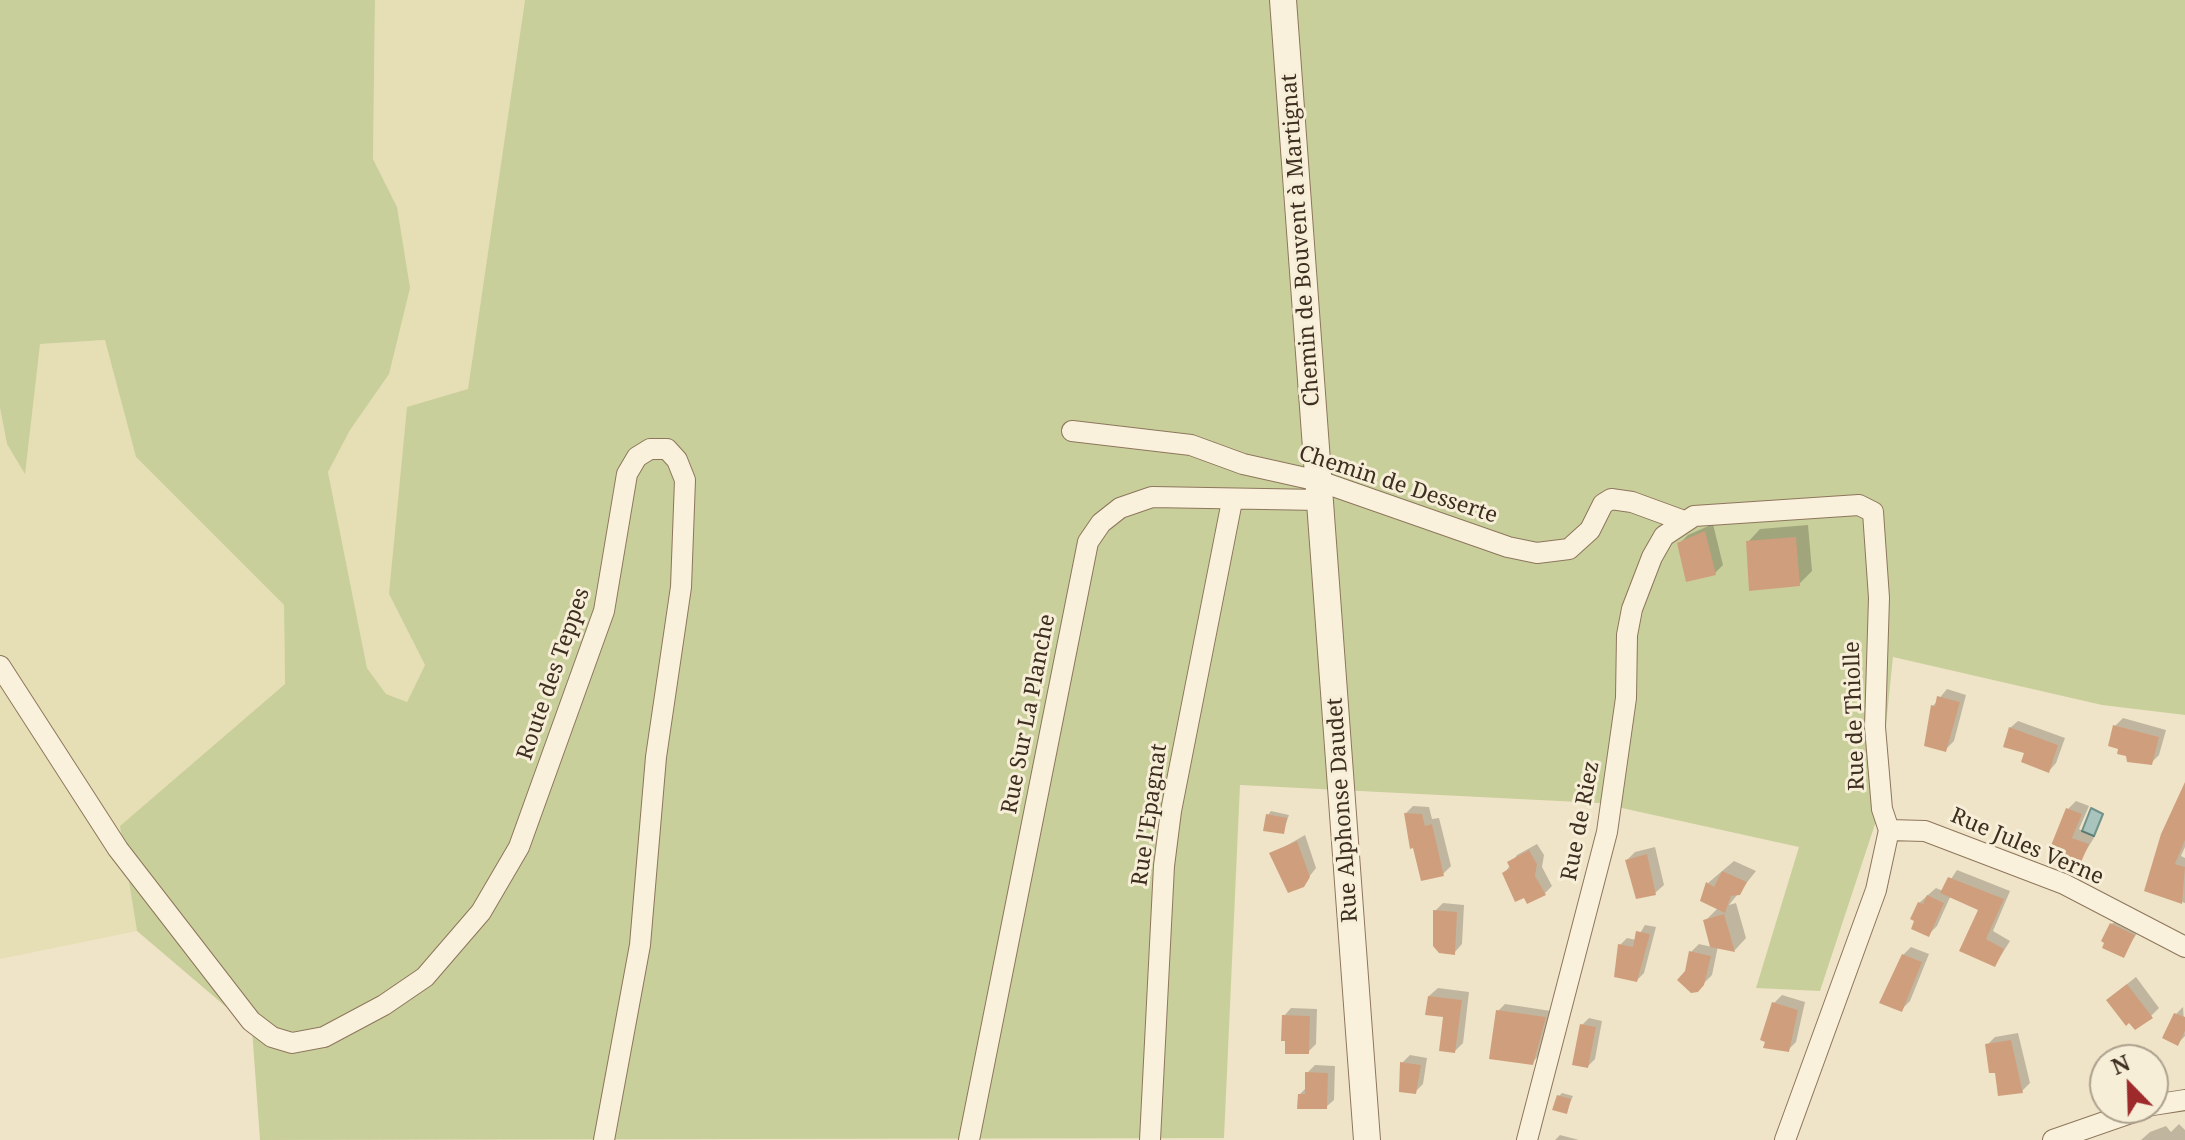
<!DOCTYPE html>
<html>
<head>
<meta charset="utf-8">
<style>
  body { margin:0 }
  #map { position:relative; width:2185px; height:1140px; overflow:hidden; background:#f0e4c8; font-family:"Noto Serif",serif }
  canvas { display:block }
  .north { position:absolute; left:2089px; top:1044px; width:80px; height:80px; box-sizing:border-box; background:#f7eed8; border:2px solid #ada18e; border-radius:50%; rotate:337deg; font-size:22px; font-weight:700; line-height:32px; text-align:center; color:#3d2e20 }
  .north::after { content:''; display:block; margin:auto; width:28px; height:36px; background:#9e2a2b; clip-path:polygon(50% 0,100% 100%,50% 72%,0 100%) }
</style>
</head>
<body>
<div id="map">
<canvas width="2185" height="1140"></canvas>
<div class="north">N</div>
</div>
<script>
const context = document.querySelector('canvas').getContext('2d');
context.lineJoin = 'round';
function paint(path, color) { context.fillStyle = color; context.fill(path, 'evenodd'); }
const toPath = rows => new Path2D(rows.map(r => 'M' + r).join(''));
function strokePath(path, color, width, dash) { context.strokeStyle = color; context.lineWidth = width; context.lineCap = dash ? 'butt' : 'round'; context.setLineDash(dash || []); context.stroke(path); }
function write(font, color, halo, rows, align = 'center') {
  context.font = font + ' "Noto Serif",serif'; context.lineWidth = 6; context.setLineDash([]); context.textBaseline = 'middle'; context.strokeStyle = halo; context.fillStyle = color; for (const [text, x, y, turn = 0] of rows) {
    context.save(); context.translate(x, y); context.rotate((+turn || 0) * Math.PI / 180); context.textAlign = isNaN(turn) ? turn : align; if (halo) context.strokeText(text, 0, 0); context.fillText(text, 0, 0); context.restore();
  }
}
paint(toPath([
  [375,0,525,0,468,390,389,594,425,665,407,702,386,694,367,668,328,472,350,430,397,207,373,159],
  [106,340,136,457,284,605,285,684,121,826,137,931,0,959,0,408,7,444,40,344]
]), '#e6deb5');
paint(toPath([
  [0,0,375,0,373,159,397,207,410,288,389,374,350,430,328,472,367,668,386,694,407,702,425,665,389,594,407,407,468,389,525,0,2185,0,2185,715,2102,705,1893,657,1876,821,1820,991,1756,988,1799,847,1599,803,1240,785,1224,1138,260,1140,252,1029,137,931,120,826,285,684,284,605,136,457,105,340,40,344,25,474,7,444,0,408]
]), '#c9cf9b');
const water = toPath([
  [2091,808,2103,814,2094,836,2082,831,2091,808]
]);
paint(water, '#a9c4bc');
strokePath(water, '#6f938a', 2);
paint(toPath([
  [1713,524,1723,565,1715,573,1679,544,1688,535],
  [1808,525,1812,571,1799,584,1748,542,1760,529],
  [1947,689,1966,695,1954,741,1946,749,1933,706],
  [2123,718,2166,730,2159,755,2151,763,2115,726],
  [2018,721,2065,738,2056,763,2049,771,2026,752,2010,728],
  [2185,792,2185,847,2181,856,2185,858,2185,903,2147,890],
  [2076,801,2089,806,2079,829,2095,836,2081,859,2052,847,2068,809],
  [1413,806,1429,807,1432,819,1439,818,1451,866,1443,874,1406,813],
  [1271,811,1289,815,1283,832,1268,815],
  [1305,835,1316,868,1305,882,1272,854],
  [1537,844,1544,855,1542,867,1552,886,1544,894,1524,895,1516,900,1504,874,1517,855],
  [1655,847,1664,885,1655,893,1627,860,1635,852],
  [1734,861,1756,871,1729,905,1736,903,1746,938,1735,950,1718,946,1712,975,1697,990,1687,972,1691,952,1699,944,1712,947,1705,921,1718,908,1708,883],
  [1957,870,2010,891,1993,931,2010,941,1995,965,1962,950,1981,909,1951,895,1937,926,1929,934,1919,903,1936,888,1943,891],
  [1443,903,1464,905,1462,944,1454,953,1435,911],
  [2120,916,2141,927,2123,955,2112,924],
  [1645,925,1656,927,1644,973,1637,980,1620,945,1627,938,1636,940],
  [1911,947,1929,954,1910,1001,1902,1009,1903,955],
  [2136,977,2159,1008,2151,1016,2117,992],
  [1438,988,1469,992,1463,1043,1455,1051,1445,1016,1429,996],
  [1782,995,1805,1002,1796,1042,1788,1050,1774,1003],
  [1505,1004,1551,1011,1539,1055,1532,1063,1498,1011],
  [2183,1007,2185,1036,2178,1043,2176,1014],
  [1291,1008,1317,1009,1316,1044,1308,1052,1284,1016],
  [1589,1018,1602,1021,1595,1059,1588,1066,1582,1025],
  [2018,1033,2030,1083,2022,1091,1996,1071,1987,1045,1995,1037],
  [1410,1055,1427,1058,1423,1084,1415,1092,1402,1063],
  [1315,1065,1335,1066,1334,1100,1326,1107,1300,1094,1307,1087,1307,1073],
  [1562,1093,1573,1096,1566,1112,1559,1096],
  [2179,1124,2185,1130,2185,1140,2141,1140,2150,1132,2166,1126,2171,1132],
  [1560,1135,1579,1140,1555,1140]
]), '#0003');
paint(toPath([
  [1705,531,1716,575,1686,582,1677,543],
  [1796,537,1800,586,1749,591,1746,541],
  [1937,696,1960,702,1946,752,1924,746,1931,705,1935,706],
  [2113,725,2159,737,2152,765,2127,762,2126,756,2117,754,2118,749,2108,746],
  [2009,727,2058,745,2049,773,2021,762,2024,753,2003,747],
  [2185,782,2185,840,2175,864,2185,867,2182,904,2144,891,2161,834],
  [2066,808,2082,814,2072,838,2089,844,2081,862,2050,848],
  [1404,813,1422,814,1425,826,1432,824,1444,876,1421,881,1413,848,1410,849],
  [1266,814,1287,818,1284,834,1263,831],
  [1297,841,1310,877,1304,887,1288,893,1269,853],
  [1529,850,1537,864,1535,876,1546,895,1527,904,1524,898,1515,902,1502,873,1510,868,1507,862],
  [1647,854,1656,895,1636,899,1625,860],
  [1722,871,1747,882,1740,895,1731,896,1725,913,1700,901,1706,882,1714,887],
  [1948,877,2004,899,1986,939,2004,949,1995,967,1959,951,1978,910,1940,893],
  [1927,895,1944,903,1929,937,1911,929,1914,921,1910,919,1918,902,1923,904],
  [1433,910,1457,912,1455,955,1439,953,1433,946],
  [1724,914,1735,952,1710,947,1703,920],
  [2110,923,2135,935,2124,958,2102,948,2104,943,2101,941],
  [1636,931,1650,934,1637,982,1614,977,1618,944,1633,947],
  [1689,951,1711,956,1704,985,1698,992,1691,993,1677,980,1685,971],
  [1902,954,1922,962,1902,1012,1879,1003],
  [2127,984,2153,1018,2135,1030,2129,1023,2126,1026,2106,1000],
  [1428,996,1462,1000,1455,1053,1439,1051,1443,1017,1425,1015],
  [1772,1002,1798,1010,1789,1052,1763,1048,1765,1042,1760,1040],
  [1496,1010,1546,1017,1533,1065,1489,1059],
  [2174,1013,2185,1017,2185,1031,2178,1046,2162,1038],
  [1282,1015,1310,1016,1309,1054,1285,1054,1285,1041,1281,1041],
  [1580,1024,1596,1027,1588,1068,1572,1065],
  [2011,1040,2023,1093,1998,1096,1995,1073,1989,1073,1985,1044],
  [1400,1062,1421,1065,1416,1094,1399,1092],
  [1305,1072,1328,1073,1327,1109,1297,1109,1298,1094,1305,1094],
  [1557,1095,1571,1099,1567,1114,1552,1110]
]), '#cf9f7d');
const minor = toPath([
  [1072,431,1191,445,1243,464,1319,481,1508,547,1537,553,1569,549,1590,530,1603,504,1611,499,1632,502,1684,521],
  [0,666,118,849,251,1021,272,1037,292,1043,324,1037,384,1005,425,977,481,912,519,847,604,611,627,474,637,457,650,449,667,449,677,460,685,480,681,587,656,757,640,945,604,1140],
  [1889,830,1925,831,2064,884,2185,947],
  [2153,1105,2185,1100],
  [969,1140,1088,542,1101,523,1120,508,1152,497,1320,500],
  [1150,1140,1164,866,1171,811,1232,501],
  [1527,1140,1607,832,1626,698,1627,635,1632,609,1652,557,1664,536,1694,516,1859,505,1873,512,1879,598,1875,727,1882,809,1889,830,1876,890,1785,1140],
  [2053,1140,2145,1108]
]);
const tertiary = toPath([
  [1283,0,1367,1140]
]);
strokePath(minor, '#8d765c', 22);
strokePath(tertiary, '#8d765c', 28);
strokePath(minor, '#faf1dc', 20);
strokePath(tertiary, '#faf1dc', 26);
write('22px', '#3d2e20', '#f7eed8', [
  ["Chemin de Bouvent à Martignat",1301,240,-94],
  ["Chemin de Desserte",1398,485,18],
  ["Route des Teppes",554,674,-71],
  ["Rue Sur La Planche",1029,714,-79],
  ["Rue de Thiolle",1855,716,-92],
  ["Rue Alphonse Daudet",1343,810,-94],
  ["Rue l'Epagnat",1150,815,-82],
  ["Rue de Riez",1581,821,-79],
  ["Rue Jules Verne",2027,847,23]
]);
</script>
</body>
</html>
